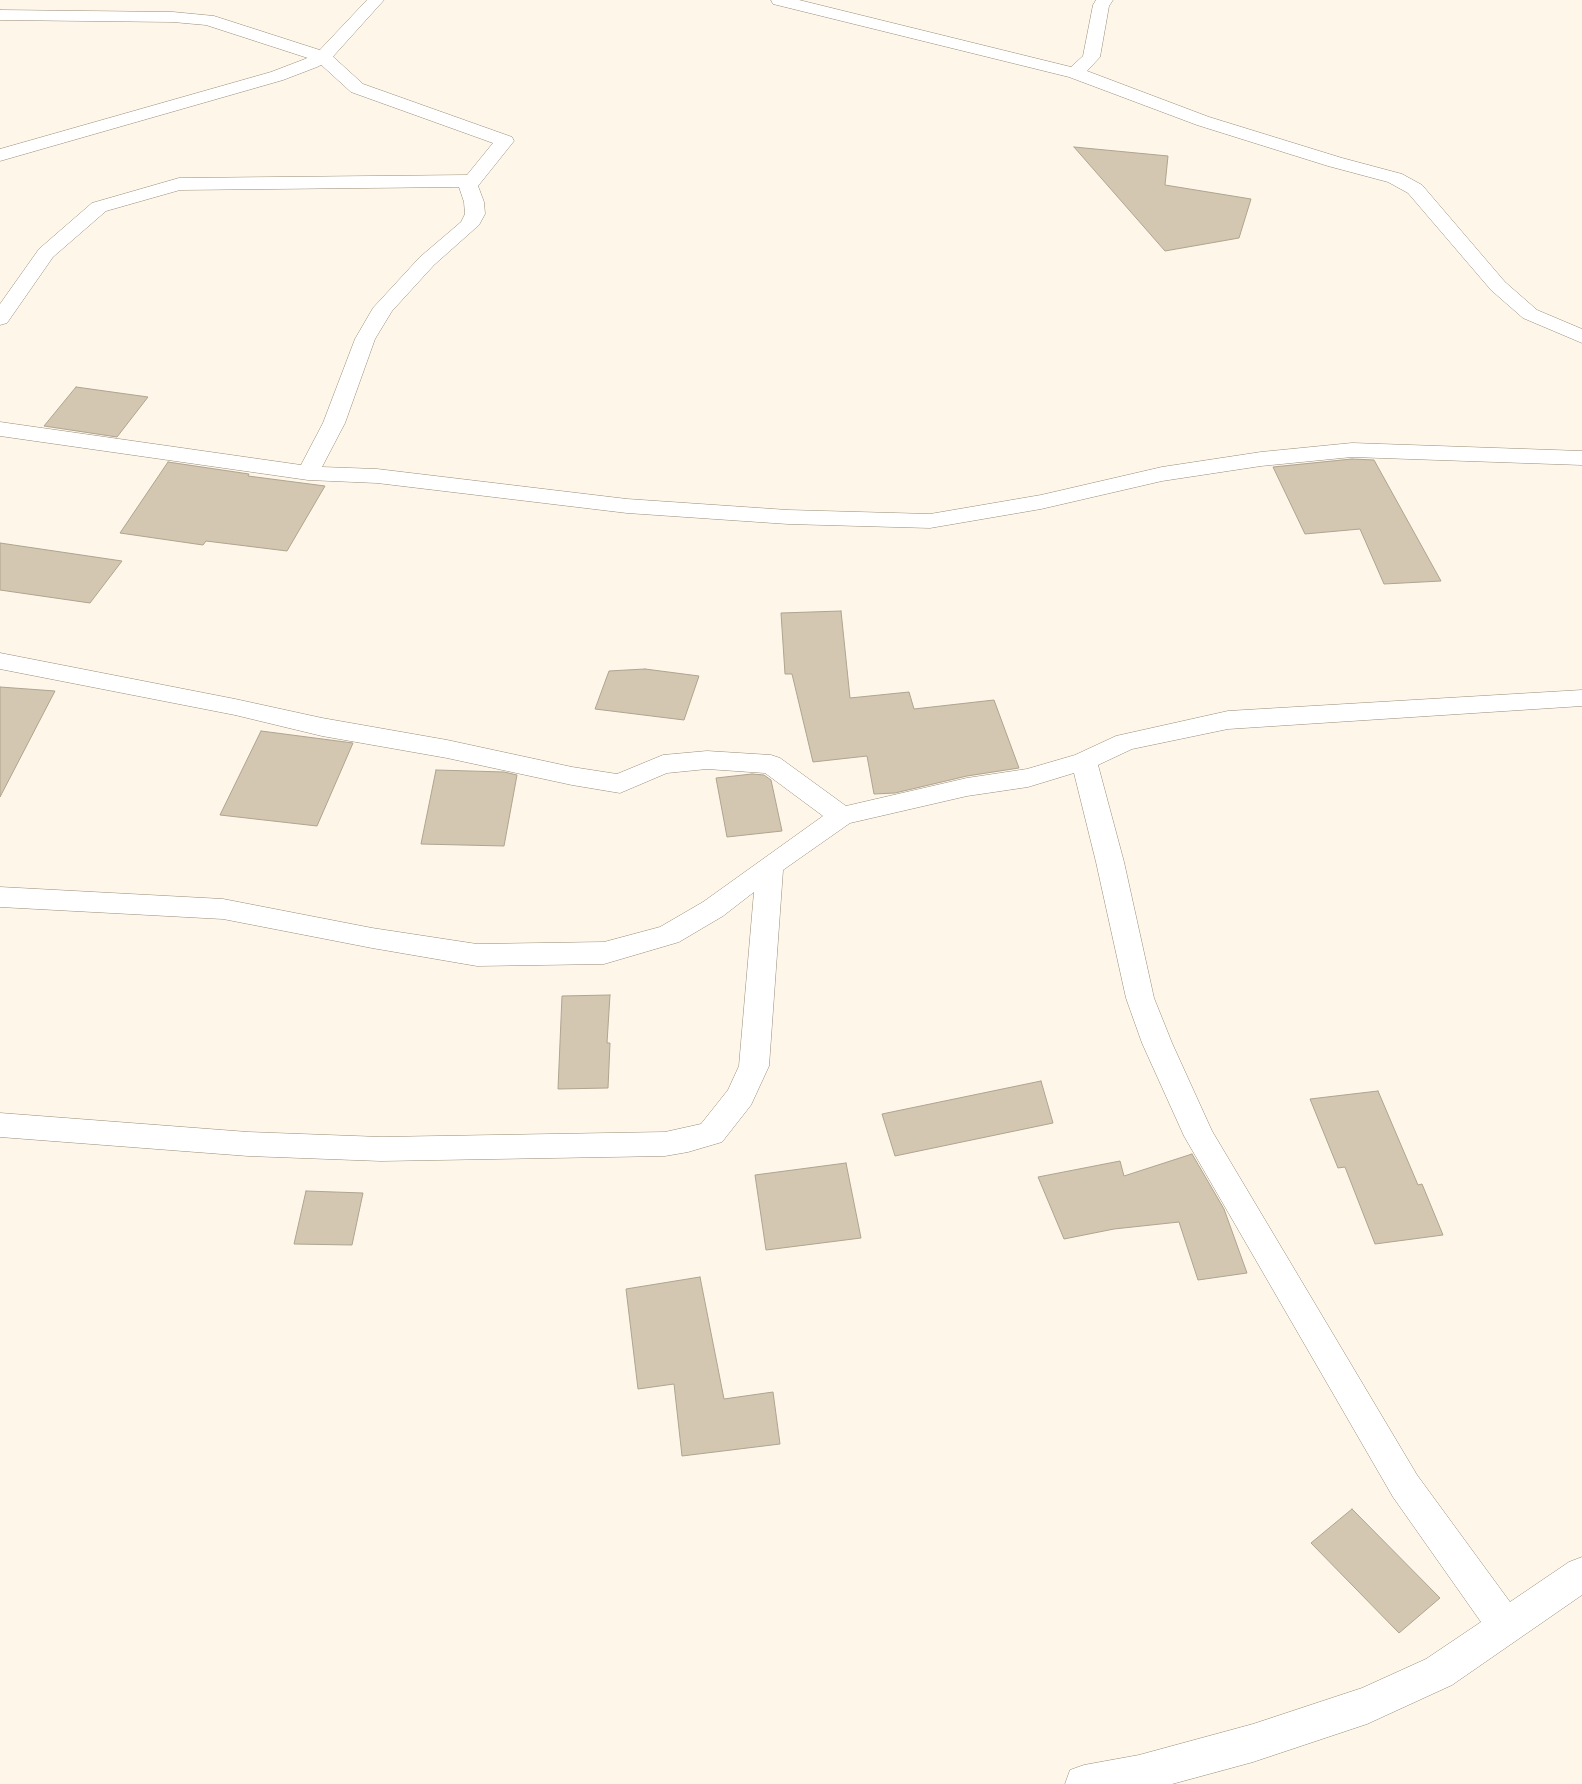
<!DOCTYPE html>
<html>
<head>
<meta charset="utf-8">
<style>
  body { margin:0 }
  canvas { display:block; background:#fdf6e9 }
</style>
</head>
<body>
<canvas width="1582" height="1784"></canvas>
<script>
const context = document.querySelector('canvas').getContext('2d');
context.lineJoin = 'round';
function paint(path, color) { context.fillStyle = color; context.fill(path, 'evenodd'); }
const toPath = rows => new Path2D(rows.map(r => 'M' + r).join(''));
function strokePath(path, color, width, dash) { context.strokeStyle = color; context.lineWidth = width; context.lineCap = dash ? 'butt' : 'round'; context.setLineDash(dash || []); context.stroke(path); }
const building = toPath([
  [1074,147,1168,156,1165,185,1251,199,1239,238,1165,251,1074,147],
  [76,387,148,397,117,437,44,426,76,387],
  [1352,459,1374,460,1441,581,1384,584,1360,529,1305,534,1273,467,1352,459],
  [168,462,249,474,248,476,325,486,287,551,206,541,203,545,120,533,168,462],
  [0,543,122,561,90,603,0,590,0,543],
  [841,611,850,698,909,692,914,709,994,700,1019,768,967,776,895,793,874,794,867,756,813,762,792,674,785,674,781,613,841,611],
  [645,669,699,676,684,720,595,709,609,671,645,669],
  [0,687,55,691,0,797,0,687],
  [261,731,353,743,317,826,220,815,261,731],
  [436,770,504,772,517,775,504,846,421,844,436,770],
  [752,774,764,775,771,780,782,831,727,837,716,778,752,774],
  [610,995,607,1043,610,1043,608,1088,558,1089,562,996,610,995],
  [1041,1081,1053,1123,895,1156,882,1114,1041,1081],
  [1378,1091,1418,1185,1422,1184,1443,1235,1375,1244,1345,1167,1338,1168,1310,1099,1378,1091],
  [1192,1154,1224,1209,1247,1273,1198,1280,1179,1222,1114,1229,1064,1239,1038,1177,1120,1161,1124,1176,1192,1154],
  [846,1163,861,1238,766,1250,755,1175,846,1163],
  [306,1191,363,1193,352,1245,294,1244,306,1191],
  [700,1277,724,1399,773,1392,780,1444,682,1456,674,1384,638,1389,626,1289,700,1277],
  [1352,1509,1440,1598,1399,1633,1311,1543,1352,1509]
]);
paint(building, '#d3c7b1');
strokePath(building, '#afa48f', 1);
const street = toPath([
  [771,0,799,0,1071,67,1083,56,1093,5,1096,0,1113,0,1109,6,1100,57,1087,71,1209,117,1342,158,1402,174,1422,185,1505,282,1537,310,1582,329,1582,343,1523,318,1491,290,1408,193,1388,182,1328,166,1197,125,1069,77,773,4,771,0],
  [0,10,173,12,214,16,329,53,363,84,512,137,514,141,478,186,484,202,485,214,479,225,434,265,392,311,375,339,345,423,322,467,377,469,627,499,788,510,930,514,1041,495,1162,467,1261,452,1352,443,1582,451,1582,465,1352,457,1261,466,1162,481,1041,509,930,528,788,524,627,513,377,483,308,480,0,436,0,422,301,465,323,423,355,339,373,308,420,257,461,222,465,214,464,202,459,187,180,190,106,211,53,257,7,323,0,325,0,304,39,249,92,203,179,178,467,175,493,143,351,92,317,61,206,25,173,22,0,20,0,10],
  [0,653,235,699,322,718,447,740,572,767,617,774,663,755,707,751,771,755,780,758,846,806,967,778,1027,769,1075,755,1116,736,1228,711,1582,690,1582,706,1228,729,1132,749,1098,765,1124,862,1154,998,1172,1043,1212,1131,1417,1475,1510,1602,1569,1562,1582,1557,1582,1595,1452,1685,1367,1724,1253,1762,1172,1784,1065,1784,1070,1770,1084,1765,1139,1755,1253,1724,1362,1688,1426,1659,1481,1622,1393,1497,1184,1136,1142,1043,1126,998,1096,862,1074,773,1028,787,967,796,850,823,783,870,769,1066,751,1105,722,1142,688,1152,665,1156,381,1161,248,1156,0,1137,0,1113,248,1132,381,1137,665,1132,701,1124,728,1090,739,1066,754,892,723,916,679,942,604,964,477,966,372,948,223,919,0,907,0,887,223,899,372,928,477,944,604,942,660,927,703,902,823,816,765,773,707,769,667,773,620,793,572,785,447,758,322,736,235,715,0,669,0,653]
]);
const secondary = toPath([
  [367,0,384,0,329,61,317,67,283,80,0,161,0,149,271,72,305,59,317,53,367,0]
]);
strokePath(street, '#988d78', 1);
strokePath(secondary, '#988d78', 1);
paint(street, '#fff');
paint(secondary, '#fff');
</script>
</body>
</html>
